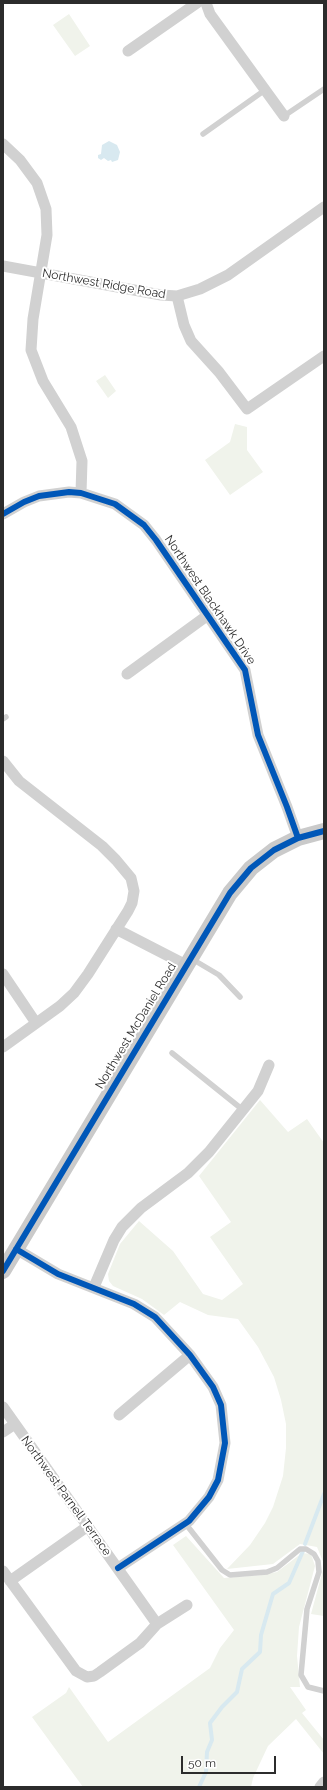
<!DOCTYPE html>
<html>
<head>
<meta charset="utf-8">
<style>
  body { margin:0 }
  #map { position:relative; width:327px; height:1790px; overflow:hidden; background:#fff; font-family:Raleway,sans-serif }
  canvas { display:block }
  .frame { position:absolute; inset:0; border:4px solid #2c2c2c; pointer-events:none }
  .scale { position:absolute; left:181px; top:1756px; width:95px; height:18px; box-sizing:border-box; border:2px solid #2c2c2c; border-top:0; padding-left:5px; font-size:12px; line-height:14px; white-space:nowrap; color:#2c2c2c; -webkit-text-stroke:3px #fff; paint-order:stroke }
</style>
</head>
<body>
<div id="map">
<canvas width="327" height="1790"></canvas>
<div class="frame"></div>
<div class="scale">50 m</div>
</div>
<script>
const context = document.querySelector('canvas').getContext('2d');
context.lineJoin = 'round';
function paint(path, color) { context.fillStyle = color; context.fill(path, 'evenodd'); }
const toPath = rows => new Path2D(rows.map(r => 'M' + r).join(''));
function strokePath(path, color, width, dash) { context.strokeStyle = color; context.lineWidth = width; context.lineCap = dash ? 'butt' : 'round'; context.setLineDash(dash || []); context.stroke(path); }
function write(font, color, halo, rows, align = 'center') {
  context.font = font + ' Raleway,sans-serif'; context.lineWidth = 4; context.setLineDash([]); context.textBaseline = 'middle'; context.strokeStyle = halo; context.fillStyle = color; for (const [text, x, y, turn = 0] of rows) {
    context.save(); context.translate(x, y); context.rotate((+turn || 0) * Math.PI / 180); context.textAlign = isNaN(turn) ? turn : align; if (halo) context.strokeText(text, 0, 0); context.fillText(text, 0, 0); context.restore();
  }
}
paint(toPath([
  [69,14,90,46,75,56,53,25],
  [105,375,116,391,108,398,96,381],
  [235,424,247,427,247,450,263,472,230,495,205,460,230,442],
  [260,1100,288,1132,307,1119,324,1143,324,1564,317,1547,300,1544,273,1564,227,1569,250,1545,265,1523,273,1507,283,1476,286,1448,286,1424,281,1400,274,1377,258,1347,238,1319,208,1315,180,1302,164,1315,142,1299,113,1286,109,1281,108,1274,120,1244,139,1221,173,1251,203,1294,222,1300,243,1284,210,1237,231,1222,199,1176],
  [186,1536,224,1578,262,1575,277,1572,302,1553,311,1554,315,1566,299,1627,297,1656,300,1687,290,1687,306,1710,302,1713,324,1740,324,1754,296,1719,268,1746,253,1778,251,1787,83,1787,32,1717,66,1693,69,1687,108,1742,210,1668,220,1648,234,1630,173,1545],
  [324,1566,324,1616,311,1614]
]), '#f0f3eb');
paint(toPath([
  [109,141,117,145,120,152,118,160,112,162,111,160,108,161,104,158,101,160,98,158,98,155,101,154,102,145]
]), '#d8e9f0');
strokePath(toPath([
  [305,1544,324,1494],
  [199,1787,206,1772,207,1752,212,1740,210,1723,222,1707,237,1692,242,1669,260,1652,261,1635,273,1594,289,1583,303,1551]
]), '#d8e9f0', 4);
strokePath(toPath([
  [284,116,324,89],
  [203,134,265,90],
  [3,719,6,717],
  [192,959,219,975,240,997],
  [172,1053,243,1110],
  [185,1523,222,1570,230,1575,267,1572,277,1568,300,1549,306,1549,314,1554,318,1561,319,1572,307,1609,301,1675,308,1687,324,1691]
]), '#d1d1d1', 5.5);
strokePath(toPath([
  [206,3,210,14,284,116],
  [128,51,197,3],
  [3,144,20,160,37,183,46,209,47,235,33,319,31,350,43,381,71,427,82,461,81,493],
  [3,266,161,295,177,296,200,289,228,275,324,207],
  [177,296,184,325,191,341,219,372,247,409,324,356],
  [3,514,24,502,39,496,69,492,81,493,115,504,144,525,156,540,245,670,258,735,287,807,298,838],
  [127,674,208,615],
  [3,761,19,781,102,846,116,860,131,878,134,891,132,903,128,911,88,974,74,993,60,1006,3,1047],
  [116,929,186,965],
  [3,974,36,1023],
  [16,1249,58,1274,134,1304,155,1317,190,1355,213,1387,221,1405,225,1443,218,1480,209,1497,189,1521,118,1568],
  [94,1287,114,1240,122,1227,141,1208,188,1173,209,1152,258,1091,269,1065],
  [3,1407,157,1624],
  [119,1415,190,1355],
  [3,1432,15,1424],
  [3,1571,76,1671,87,1677,94,1676,100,1672,140,1643,157,1624,187,1605],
  [10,1581,88,1526],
  [320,1787,324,1782]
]), '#d1d1d1', 11);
strokePath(toPath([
  [3,1271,230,893,251,868,274,850,298,838,324,831]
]), '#cacaca', 16);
strokePath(toPath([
  [3,514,24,502,39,496,69,492,81,493,115,504,144,525,156,540,245,670,258,735,287,807,298,838],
  [16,1249,58,1274,134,1304,155,1317,190,1355,213,1387,221,1405,225,1443,218,1480,209,1497,189,1521,118,1568],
  [3,1271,230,893,251,868,274,850,298,838,324,831]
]), '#0057b8', 6);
write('12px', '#2c2c2c', '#fff', [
  ["Northwest Ridge Road",104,284,10],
  ["Northwest Blackhawk Drive",210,600,56],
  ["Northwest McDaniel Road",136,1026,-59],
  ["Northwest Parnell Terrace",66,1496,54]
]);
</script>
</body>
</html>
